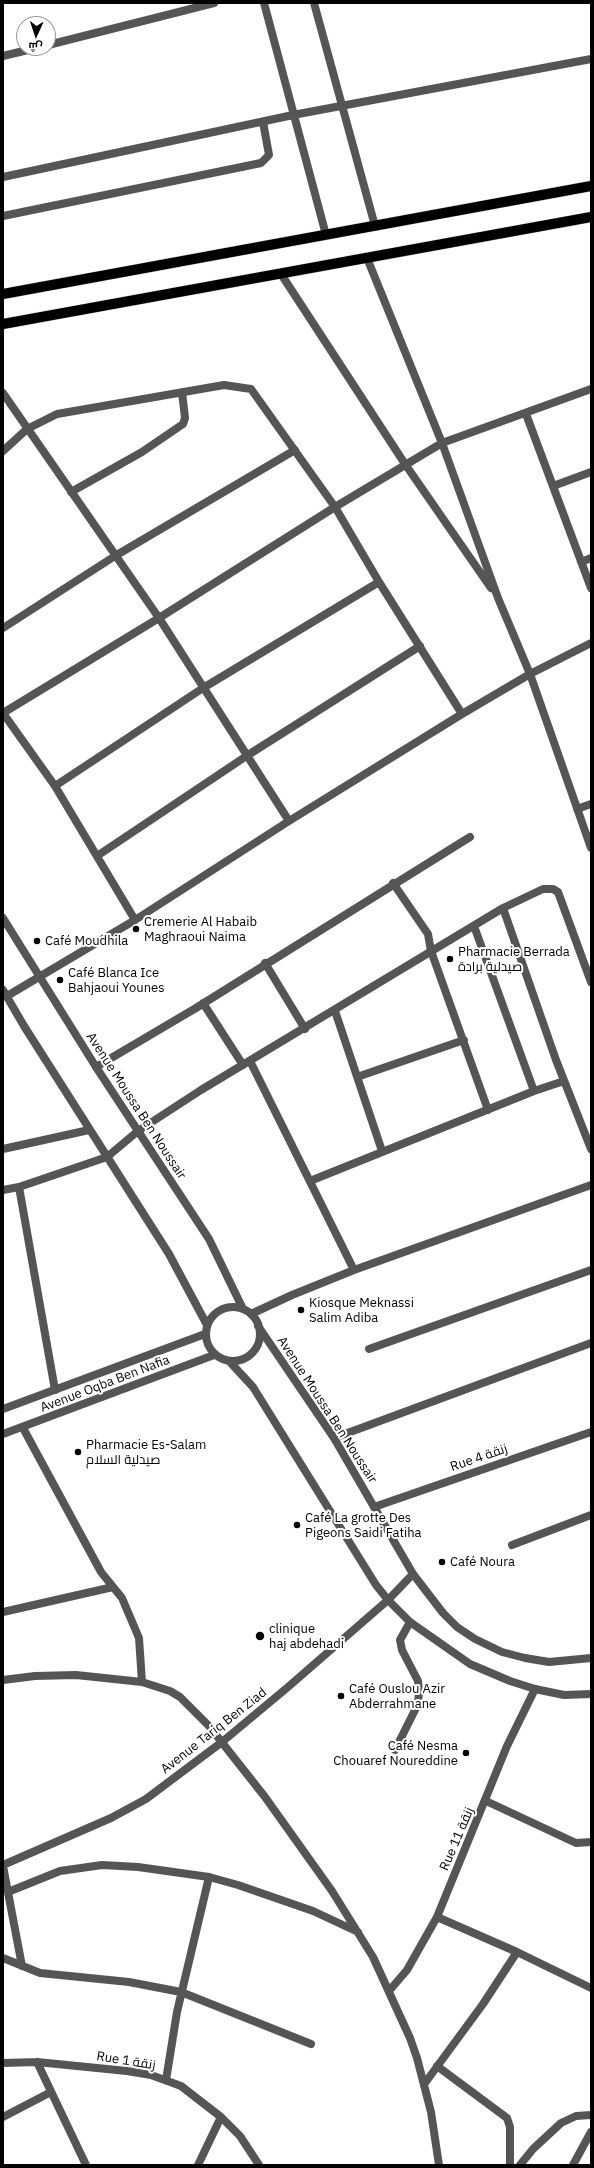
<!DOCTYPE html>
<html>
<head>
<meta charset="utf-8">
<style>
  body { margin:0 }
  #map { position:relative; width:594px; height:2168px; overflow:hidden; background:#fff; font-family:"IBM Plex Sans",Cairo,sans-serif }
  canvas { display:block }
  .frame { position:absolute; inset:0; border:4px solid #000; pointer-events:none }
  .north { position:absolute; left:16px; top:16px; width:40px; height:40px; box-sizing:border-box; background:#fff; border:1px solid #999; border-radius:50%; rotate:183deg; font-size:11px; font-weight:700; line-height:16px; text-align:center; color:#000 }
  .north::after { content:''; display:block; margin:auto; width:14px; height:18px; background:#000; clip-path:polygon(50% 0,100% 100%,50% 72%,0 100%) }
</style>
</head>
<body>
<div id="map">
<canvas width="594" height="2168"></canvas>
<div class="frame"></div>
<div class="north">ش</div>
</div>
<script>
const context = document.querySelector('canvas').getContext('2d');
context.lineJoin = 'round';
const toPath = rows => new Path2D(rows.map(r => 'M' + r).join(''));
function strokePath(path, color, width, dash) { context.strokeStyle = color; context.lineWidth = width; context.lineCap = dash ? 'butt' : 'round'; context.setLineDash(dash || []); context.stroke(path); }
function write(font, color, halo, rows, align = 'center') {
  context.font = font + ' "IBM Plex Sans",Cairo,sans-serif'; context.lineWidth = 4; context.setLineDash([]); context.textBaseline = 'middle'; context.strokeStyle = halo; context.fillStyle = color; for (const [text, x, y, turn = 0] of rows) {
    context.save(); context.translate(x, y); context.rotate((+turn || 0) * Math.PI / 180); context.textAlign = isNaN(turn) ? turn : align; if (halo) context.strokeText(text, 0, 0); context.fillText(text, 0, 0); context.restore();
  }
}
const primary = toPath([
  [3,294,591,186],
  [3,324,591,217]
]);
strokePath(primary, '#dbdbdb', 11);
strokePath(toPath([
  [3,216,261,163,269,155,263,122],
  [393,883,428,934,431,951],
  [265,963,305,1029],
  [203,1003,243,1065],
  [96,1067,196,1008,470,837]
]), '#555', 8);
strokePath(toPath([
  [264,3,326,235],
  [314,3,375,226],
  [48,45,214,3],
  [3,56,36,48],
  [3,177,293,115,591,59],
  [367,258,442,443,498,598,530,674,591,848],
  [281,274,405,464,491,588],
  [3,393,159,618,289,821],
  [526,414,591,588],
  [3,451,27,429,57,414,224,385,251,389,335,507,379,582,462,714],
  [553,486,591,472],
  [71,492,142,452,183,424,185,418,182,392],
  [581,562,591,558],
  [3,628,115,556,295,450],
  [3,713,159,618,335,507,442,443,591,389],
  [3,713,55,786,135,920],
  [55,786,203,688,379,582],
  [577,809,591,804],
  [97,856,248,755,420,646],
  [503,908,556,1060,591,1149],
  [474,926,534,1091],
  [431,951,488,1110],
  [7,996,135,920,289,821,462,714,530,674,591,643],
  [335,1011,382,1151],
  [250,1061,354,1270],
  [357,1077,464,1040],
  [3,1149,89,1130],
  [310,1181,534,1091,564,1081],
  [3,1190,19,1187],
  [251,1314,292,1295,354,1270,591,1185],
  [369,1349,591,1270],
  [55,1390,19,1187,107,1157,138,1131,201,1090,503,908,543,889,553,889,558,892,591,982],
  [23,1428,101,1572,122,1598,139,1638,142,1682],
  [334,1438,591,1343],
  [374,1507,591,1432],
  [512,1545,591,1515],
  [3,1612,113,1587],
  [3,1680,35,1676,76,1675,142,1682,170,1691,180,1697,209,1726,265,1797,332,1891,373,1957,410,2038,417,2058,431,2112,439,2165],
  [395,1750,418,1704,419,1691,418,1681,402,1650,400,1640,410,1622],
  [486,1801,576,1843,591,1842],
  [3,1865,111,1818,146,1799,222,1742,288,1687,388,1600,413,1574],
  [3,1866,22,1966],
  [8,1892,60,1871,102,1865,138,1867,209,1877,238,1885,313,1911,358,1932],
  [437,1917,517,1952,591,1988],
  [3,1958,40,1973,129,1982,181,1992,311,2044],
  [389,1991,407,1970,437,1917,507,1746,535,1689],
  [37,2062,86,2165],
  [3,2063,37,2062,127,2071,151,2075,181,2086,221,2117,240,2136,259,2165],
  [437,2066,507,2118,510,2127,510,2165],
  [166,2080,177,2012,209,1877],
  [425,2083,483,2004,517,1952],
  [3,2117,51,2092],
  [198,2165,221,2117],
  [520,2165,533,2149,561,2123,576,2116,591,2115],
  [573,2165,591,2132]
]), '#555', 8);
strokePath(toPath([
  [3,918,96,1067,209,1239,243,1309],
  [3,990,24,1026,169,1254,207,1325],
  '206 1334a27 27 0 1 1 54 0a27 27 0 1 1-54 0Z',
  [258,1326,334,1438,413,1574,443,1613,457,1627,475,1639,502,1652,525,1658,549,1662,591,1658],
  [229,1361,253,1387,376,1585,388,1600,410,1622,470,1664,510,1681,535,1689,564,1695,591,1694],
  [3,1409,205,1334],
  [3,1434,214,1355]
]), '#555', 8);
strokePath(primary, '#000', 10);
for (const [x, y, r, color] of [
  [136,929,4,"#000"],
  [37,941,4,"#000"],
  [450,959,4,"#000"],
  [60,980,4,"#000"],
  [301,1310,4,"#000"],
  [78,1452,4,"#000"],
  [297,1525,4,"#000"],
  [442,1562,4,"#000"],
  [260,1636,5,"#000"],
  [341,1696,4,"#000"],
  [466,1753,4,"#000"]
]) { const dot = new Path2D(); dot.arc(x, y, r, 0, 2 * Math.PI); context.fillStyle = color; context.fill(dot); strokePath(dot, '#fff', 1.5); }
write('13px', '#000', '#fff', [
  ["Cremerie Al Habaib",144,922],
  ["Maghraoui Naima",144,937],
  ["Café Moudhila",45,941],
  ["Pharmacie Berrada",458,952],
  ["صيدلية برادة",458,967],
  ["Café Blanca Ice",68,973],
  ["Bahjaoui Younes",68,988],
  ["Kiosque Meknassi",309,1303],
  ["Salim Adiba",309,1318],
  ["Pharmacie Es-Salam",86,1445],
  ["صيدلية السلام",86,1460],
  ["Café La grotte Des",305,1518],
  ["Pigeons Saidi Fatiha",305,1533],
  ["Café Noura",450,1562],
  ["clinique",269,1629],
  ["haj abdehadi",269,1644],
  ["Café Ouslou Azir",349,1689],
  ["Abderrahmane",349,1704],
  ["Café Nesma",458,1746,"right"],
  ["Chouaref Noureddine",458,1761,"right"]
], 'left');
write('13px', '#000', '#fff', [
  ["Avenue Moussa Ben Noussair",136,1106,57],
  ["Avenue Oqba Ben Nafia",105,1384,-21],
  ["Avenue Moussa Ben Noussair",327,1410,57],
  ["Rue 4 زنقة",479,1458,-19],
  ["Avenue Tariq Ben Ziad",214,1731,-38],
  ["Rue 11 زنقة",457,1839,-67],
  ["Rue 1 زنقة",126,2061,9]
]);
</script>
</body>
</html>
